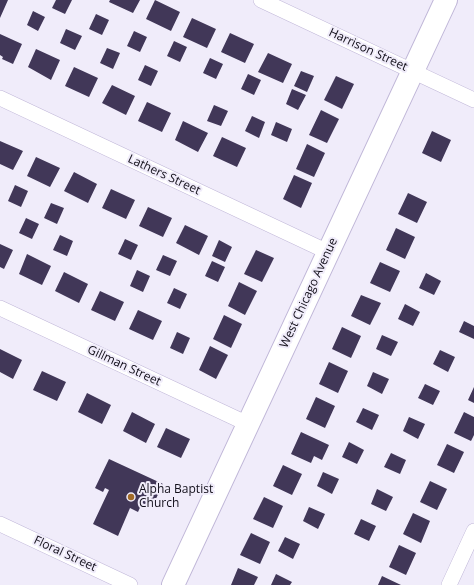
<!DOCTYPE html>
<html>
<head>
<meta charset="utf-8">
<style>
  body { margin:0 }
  canvas { display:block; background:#f0ecfa }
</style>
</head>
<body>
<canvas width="474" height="585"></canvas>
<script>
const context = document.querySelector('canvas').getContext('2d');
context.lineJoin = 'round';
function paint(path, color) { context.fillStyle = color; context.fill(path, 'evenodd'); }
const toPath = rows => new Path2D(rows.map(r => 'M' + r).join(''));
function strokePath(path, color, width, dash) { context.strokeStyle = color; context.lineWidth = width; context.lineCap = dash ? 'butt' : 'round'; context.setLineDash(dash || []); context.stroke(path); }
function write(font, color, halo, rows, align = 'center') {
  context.font = font + ' "Open Sans",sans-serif'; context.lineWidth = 4; context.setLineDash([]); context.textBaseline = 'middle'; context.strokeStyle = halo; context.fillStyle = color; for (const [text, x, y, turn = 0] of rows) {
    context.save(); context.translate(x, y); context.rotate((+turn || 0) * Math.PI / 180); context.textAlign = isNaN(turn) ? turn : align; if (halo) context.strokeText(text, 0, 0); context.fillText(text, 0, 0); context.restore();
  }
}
paint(toPath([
  [0,0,8,0,0,18],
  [56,0,72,0,65,14,52,8],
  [110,0,140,0,133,13,109,2],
  [155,0,180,12,171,31,146,19],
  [33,11,45,17,38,31,27,25],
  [96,14,109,20,102,35,89,29],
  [192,18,216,29,207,48,183,37],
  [66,29,82,36,75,50,60,43],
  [134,31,147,37,140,52,127,46],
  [230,33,254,44,245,63,221,52],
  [0,34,22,44,13,64,2,59,3,57,0,55],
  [174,41,187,47,180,62,167,56],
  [107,48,120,53,113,69,100,63],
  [36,49,60,60,51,80,28,67],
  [268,53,292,64,283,83,258,72],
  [210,58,223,64,216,79,203,73],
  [145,65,158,71,151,86,138,80],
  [74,67,98,78,89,97,65,86],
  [301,71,314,76,307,92,294,86],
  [248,74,261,80,254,95,241,89],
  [336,76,354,84,342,109,324,100],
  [112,85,135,96,126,115,102,103],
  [292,89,306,95,298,110,286,104],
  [147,102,171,113,162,132,138,121],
  [214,105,228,111,221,126,207,121],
  [321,110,339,119,327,143,309,135],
  [252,116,265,122,259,138,245,131],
  [183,121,208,133,198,152,175,140],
  [276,122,292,129,287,142,271,135],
  [432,131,451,140,441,162,422,153],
  [222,137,246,148,237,167,213,156],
  [0,141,23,151,13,170,0,164],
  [307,144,325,153,314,177,296,169],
  [36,157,60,168,50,187,27,176],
  [74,172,97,184,88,203,64,191],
  [294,175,312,183,301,208,283,199],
  [15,185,28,191,21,207,8,201],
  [111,189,135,200,126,219,102,208],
  [408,193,427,202,417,223,398,214],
  [51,203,64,208,57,224,44,218],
  [148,207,172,218,163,237,139,226],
  [26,218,39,224,32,239,19,233],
  [185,225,208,236,199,255,176,243],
  [396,228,415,237,405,259,386,250],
  [60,235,73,241,67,256,53,250],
  [125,239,138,245,131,260,118,254],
  [219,240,232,247,225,262,212,256],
  [0,244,13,250,4,269,0,267],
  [256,250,274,258,262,282,244,274],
  [27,254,51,266,42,285,19,274],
  [163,255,177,261,170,276,156,270],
  [212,261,225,267,218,282,205,276],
  [380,262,400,271,390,292,370,283],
  [137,270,150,276,143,292,130,286],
  [64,272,88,284,79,303,55,291],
  [426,273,441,281,434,295,419,288],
  [239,282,257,291,245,315,228,306],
  [174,288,187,294,180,309,167,303],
  [100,291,124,302,115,321,91,310],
  [361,295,381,303,370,325,351,316],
  [405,304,420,312,413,326,398,319],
  [138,310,162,321,153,340,129,329],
  [224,315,242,324,231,348,213,339],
  [464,321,474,326,474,339,459,332],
  [342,327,361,336,351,358,332,349],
  [177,332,190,338,183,354,170,348],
  [382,335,398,342,391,356,376,349],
  [210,346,228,355,216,379,199,370],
  [0,349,22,360,13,379,0,372],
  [440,350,455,357,448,372,433,364],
  [329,362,348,371,338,393,319,384],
  [42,371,66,382,57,401,33,390],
  [373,372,389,379,382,394,367,386],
  [425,384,440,391,433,405,418,398],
  [474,387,474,403,468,400],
  [87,393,111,405,102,424,78,412],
  [316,397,335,406,325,428,306,419],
  [363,408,379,415,372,430,356,422],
  [132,412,155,424,146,443,123,431],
  [464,412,474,417,474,435,471,441,454,433],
  [409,417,425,424,418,439,403,431],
  [166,428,190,439,181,458,157,447],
  [301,432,329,445,322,460,314,456,311,463,291,454],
  [349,442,364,450,357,464,342,457],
  [447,444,464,452,454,473,437,465],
  [391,453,406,460,400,474,384,467],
  [109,459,163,484,152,507,142,503,138,512,130,508,118,536,93,524,109,490,105,488,103,492,95,488],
  [283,465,302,474,292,495,273,486],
  [323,472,339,479,332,494,317,486],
  [430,481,447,489,437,510,420,502],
  [377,489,393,497,386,511,371,504],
  [264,497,283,506,273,528,253,519],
  [309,507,325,514,318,529,303,521],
  [413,513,430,521,421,543,403,534],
  [361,519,376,526,369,541,354,534],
  [251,533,270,542,260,564,240,555],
  [285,537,300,544,293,559,278,551],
  [399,545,416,553,406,575,389,567],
  [238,568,258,577,254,585,231,585],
  [276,574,292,582,290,585,271,585],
  [382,576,401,585,378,585]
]), '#413758');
const street = toPath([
  [261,0,474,100],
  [0,98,328,252],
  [0,308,248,424],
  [0,524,130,585],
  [449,585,474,531]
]);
const secondary = toPath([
  [173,585,446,0]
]);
strokePath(street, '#c0b7d8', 16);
strokePath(secondary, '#c0b7d8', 24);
strokePath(street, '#fff', 15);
strokePath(secondary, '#fff', 22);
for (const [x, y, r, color] of [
  [131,497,4,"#a26b27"]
]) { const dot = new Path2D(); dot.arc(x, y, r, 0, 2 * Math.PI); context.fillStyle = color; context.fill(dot); strokePath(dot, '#f0ecfa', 1.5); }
write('12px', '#110e19', '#f0ecfa', [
  ["Harrison Street",368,50,25],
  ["Lathers Street",164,175,25],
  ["West Chicago Avenue",309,293,-65],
  ["Gillman Street",124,366,25],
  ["Floral Street",65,554,25]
]);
write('12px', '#110e19', '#f0ecfa', [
  ["Alpha Baptist",139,490],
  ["Church",139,504]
], 'left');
</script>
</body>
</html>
